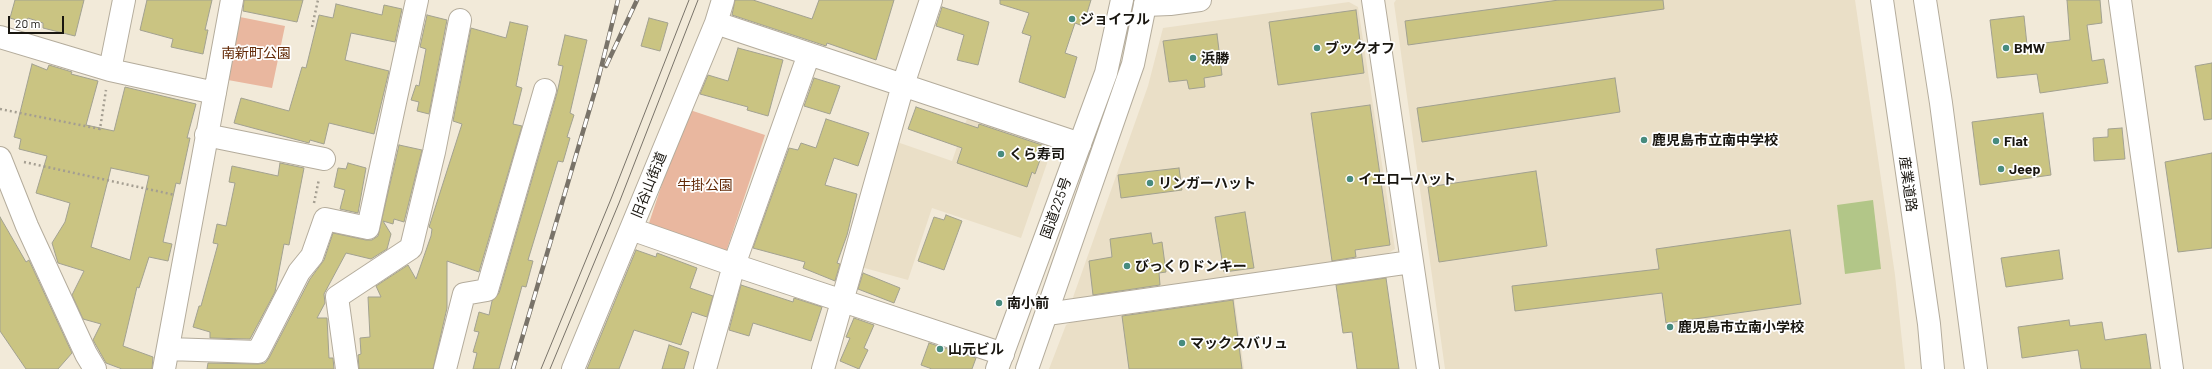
<!DOCTYPE html>
<html>
<head>
<meta charset="utf-8">
<style>
  body { margin:0 }
  #map { position:relative; width:2212px; height:369px; overflow:hidden; background:#f2ead9; font-family:Barlow,sans-serif }
  canvas { display:block }
  .scale { position:absolute; left:8px; top:16px; width:56px; height:18px; box-sizing:border-box; border:2px solid #191610; border-top:0; padding-left:5px; font-size:12px; line-height:14px; white-space:nowrap; color:#191610; -webkit-text-stroke:3px #fff; paint-order:stroke }
</style>
</head>
<body>
<div id="map">
<canvas width="2212" height="369"></canvas>
<div class="scale">20 m</div>
</div>
<script>
const context = document.querySelector('canvas').getContext('2d');
context.lineJoin = 'round';
function paint(path, color) { context.fillStyle = color; context.fill(path, 'evenodd'); }
const toPath = rows => new Path2D(rows.map(r => 'M' + r).join(''));
function strokePath(path, color, width, dash) { context.strokeStyle = color; context.lineWidth = width; context.lineCap = dash ? 'butt' : 'round'; context.setLineDash(dash || []); context.stroke(path); }
function write(font, color, halo, rows, align = 'center') {
  context.font = font + ' Barlow,"Noto Sans JP",sans-serif'; context.lineWidth = 3.5; context.setLineDash([]); context.textBaseline = 'middle'; context.strokeStyle = halo; context.fillStyle = color; for (const [text, x, y, turn = 0] of rows) {
    context.save(); context.translate(x, y); context.rotate((+turn || 0) * Math.PI / 180); context.textAlign = isNaN(turn) ? turn : align; if (halo) context.strokeText(text, 0, 0); context.fillText(text, 0, 0); context.restore();
  }
}
paint(toPath([
  [1396,0,1855,0,1895,275,1905,369,1445,369,1394,3],
  [1349,2,1358,7,1395,249,1382,257,1071,303,1148,86,1163,28],
  [968,116,1053,146,1021,238,932,208,908,280,861,267,897,142,952,161],
  [1234,296,1244,369,1049,369,1066,325,1081,317]
]), '#eadfc7');
paint(toPath([
  [240,17,285,26,272,88,228,80],
  [687,109,765,135,723,261,645,235]
]), '#e9b79f');
paint(toPath([
  [1873,200,1881,269,1845,274,1837,205]
]), '#b2c688');
const building = toPath([
  [15,0,84,0,75,36,43,28,43,23,28,18,26,23,10,18,15,0],
  [147,0,212,0,205,30,208,30,203,54,171,47,173,39,140,30,147,0],
  [244,0,303,0,297,22,243,11,244,0],
  [735,0,753,0,812,19,819,0,894,0,876,60,827,43,826,46,732,15,735,0],
  [1000,0,1091,0,1083,26,1075,23,1065,53,1077,57,1065,98,1019,82,1031,36,1022,33,1029,13,1000,4,1000,0],
  [1559,0,1663,0,1664,9,1408,45,1405,21,1559,0],
  [2067,0,2100,0,2102,23,2087,25,2092,61,2104,59,2108,83,2040,93,2037,74,1997,78,1990,20,2024,16,2027,45,2070,40,2067,0],
  [336,4,382,15,384,5,402,9,395,42,351,33,345,60,389,71,374,134,329,123,324,144,310,140,309,143,234,123,241,98,289,111,302,67,306,68,319,15,333,18,336,4],
  [942,7,989,22,978,65,957,60,964,35,936,26,942,7],
  [1356,10,1364,73,1278,85,1269,22,1356,10],
  [427,15,447,20,429,114,417,111,419,102,411,100,416,85,419,86,426,49,420,47,427,15],
  [649,18,668,23,660,51,641,46,649,18],
  [510,22,528,26,516,86,522,88,513,124,522,126,479,272,447,261,447,308,433,369,359,369,358,355,361,354,360,338,370,337,368,297,381,297,376,286,408,265,416,279,431,236,432,229,429,227,462,124,453,121,471,28,506,38,510,22],
  [1217,34,1222,75,1204,78,1205,87,1189,89,1187,80,1169,82,1163,41,1217,34],
  [565,35,587,40,570,113,574,115,567,137,570,138,563,162,558,161,528,260,533,261,526,287,522,286,499,369,473,369,477,353,473,352,479,332,474,331,479,312,489,315,492,301,499,293,557,93,563,66,558,65,565,35],
  [738,48,783,60,768,116,747,110,748,107,700,94,708,75,728,81,738,48],
  [2212,63,2212,119,2204,120,2195,66,2212,63],
  [32,64,47,70,49,65,72,72,71,74,98,81,86,125,114,131,125,87,196,104,187,138,190,138,180,184,176,183,163,242,172,244,168,261,149,257,139,288,137,287,123,346,153,357,152,369,122,369,106,363,93,340,101,324,83,319,72,295,84,271,58,263,52,243,65,222,70,203,36,193,47,156,19,149,21,139,14,137,32,64],
  [111,168,149,176,130,260,91,247,111,168],
  [814,78,840,86,830,114,804,106,814,78],
  [1615,78,1620,112,1422,142,1417,108,1615,78],
  [1370,105,1390,245,1355,250,1356,257,1332,261,1311,113,1370,105],
  [916,107,978,128,979,124,1045,146,1035,174,1032,172,1027,187,957,163,962,148,908,129,916,107],
  [2043,113,2051,175,1980,185,1972,122,2043,113],
  [826,119,869,133,858,166,834,158,825,185,857,194,847,235,837,263,840,264,835,281,803,268,805,262,753,248,789,148,798,150,801,143,816,148,826,119],
  [2122,128,2125,159,2094,161,2093,138,2108,137,2108,129,2122,128],
  [399,145,422,150,404,222,394,219,393,224,383,221,391,234,387,249,371,259,346,253,324,294,325,303,317,318,327,318,329,358,333,358,334,369,207,369,208,363,258,364,265,363,269,358,310,279,324,260,333,233,366,240,372,240,378,236,399,145],
  [2212,153,2212,248,2178,252,2165,162,2212,153],
  [280,163,304,168,289,245,284,244,275,292,250,339,210,338,210,332,193,327,199,306,201,306,218,244,213,243,217,224,226,226,235,183,229,182,232,166,278,176,280,163],
  [348,163,366,168,358,213,340,209,345,190,334,187,338,168,346,169,348,163],
  [1179,168,1182,190,1121,198,1118,175,1179,168],
  [1536,171,1547,246,1439,262,1428,187,1536,171],
  [1245,212,1254,268,1224,272,1215,217,1245,212],
  [946,215,962,221,944,270,918,261,934,217,944,220,946,215],
  [0,217,26,262,29,260,72,353,58,369,26,369,0,331,0,217],
  [1790,230,1801,304,1666,323,1662,293,1515,311,1512,286,1659,269,1656,249,1790,230],
  [1151,233,1153,244,1162,242,1166,272,1159,273,1160,285,1093,295,1089,261,1112,257,1110,239,1151,233],
  [636,250,656,257,657,253,697,268,690,288,713,296,707,317,692,312,681,345,634,330,619,369,587,369,636,250],
  [2059,250,2063,279,2006,287,2001,258,2059,250],
  [863,273,900,288,894,303,858,289,863,273],
  [1386,278,1399,369,1357,369,1352,332,1343,333,1336,285,1386,278],
  [741,285,793,302,794,298,822,307,811,341,753,323,749,336,729,330,741,285],
  [1233,300,1242,369,1129,369,1122,316,1233,300],
  [854,318,874,325,864,348,868,350,859,369,840,361,850,338,846,337,854,318],
  [2069,320,2070,326,2102,322,2105,340,2146,334,2151,369,2081,369,2078,350,2022,358,2018,327,2069,320],
  [929,343,976,358,972,369,932,369,921,365,929,343],
  [669,345,689,352,684,369,662,369,669,345]
]);
paint(building, '#cac482');
strokePath(building, '#a2a190', 1);
const minor = toPath([
  [1373,0,1428,369],
  [2120,0,2172,369],
  [1145,5,1170,4,1200,0],
  [716,23,1080,144],
  [0,37,110,70,215,93],
  [110,70,124,0],
  [206,135,324,159],
  [0,158,27,226,86,354,95,369],
  [631,229,734,265,1003,354],
  [1047,314,1411,262],
  [168,349,258,352,299,272,312,256,325,219,368,228,417,0],
  [164,369,232,0],
  [347,369,337,297,411,248,434,152,460,20],
  [445,369,464,294,487,290,545,90],
  [573,369,716,23,723,0],
  [705,369,734,265,809,54],
  [823,369,903,85,931,0]
]);
const major = toPath([
  [1882,0,1929,324,1933,369],
  [1925,0,1941,103,1976,369]
]);
const highway = toPath([
  [997,369,1106,73,1122,0],
  [1027,369,1133,64,1146,0]
]);
strokePath(minor, '#b4ac9c', 24);
strokePath(major, '#b4ac9c', 24);
strokePath(highway, '#b4ac9c', 24);
strokePath(toPath([
  [312,27,318,0],
  [0,109,100,129,106,90],
  [24,162,175,195],
  [314,203,319,179]
]), '#a49e91', 2.5, [2, 3]);
strokePath(minor, '#fff', 22);
strokePath(major, '#fff', 22);
strokePath(highway, '#fff', 22);
strokePath(toPath([
  [541,369,611,199,689,0],
  [550,369,619,203,698,0]
]), '#797369', 1);
const rail = toPath([
  [606,66,637,0],
  [513,369,597,84,618,0]
]);
strokePath(rail, '#797369', 4.5);
strokePath(rail, '#fff', 3, [9]);
for (const [x, y, r, color] of [
  [1072,19,4,"#478b7e"],
  [1317,48,4,"#478b7e"],
  [2006,48,4,"#478b7e"],
  [1193,58,4,"#478b7e"],
  [1644,140,4,"#478b7e"],
  [1996,141,4,"#478b7e"],
  [1001,154,4,"#478b7e"],
  [2001,169,4,"#478b7e"],
  [1350,179,4,"#478b7e"],
  [1150,183,4,"#478b7e"],
  [1127,266,4,"#478b7e"],
  [999,303,4,"#478b7e"],
  [1670,327,4,"#478b7e"],
  [1182,343,4,"#478b7e"],
  [940,349,4,"#478b7e"]
]) { const dot = new Path2D(); dot.arc(x, y, r, 0, 2 * Math.PI); context.fillStyle = color; context.fill(dot); strokePath(dot, '#fff', 1.5); }
write('bold 14px', '#191610', '#fff', [
  ["ジョイフル",1080,19],
  ["ブックオフ",1325,48],
  ["BMW",2014,48],
  ["浜勝",1201,58],
  ["鹿児島市立南中学校",1652,140],
  ["Fiat",2004,141],
  ["くら寿司",1009,154],
  ["Jeep",2009,169],
  ["イエローハット",1358,179],
  ["リンガーハット",1158,183],
  ["びっくりドンキー",1135,266],
  ["南小前",1007,303],
  ["鹿児島市立南小学校",1678,327],
  ["マックスバリュ",1190,343],
  ["山元ビル",948,349]
], 'left');
write('14px', '#632a07', '#fff', [
  ["南新町公園",256,53],
  ["牛掛公園",705,185]
]);
write('14px', '#191610', '#fff', [
  ["産業道路",1908,184,82],
  ["旧谷山街道",649,185,-68],
  ["国道225号",1056,208,-70]
]);
</script>
</body>
</html>
